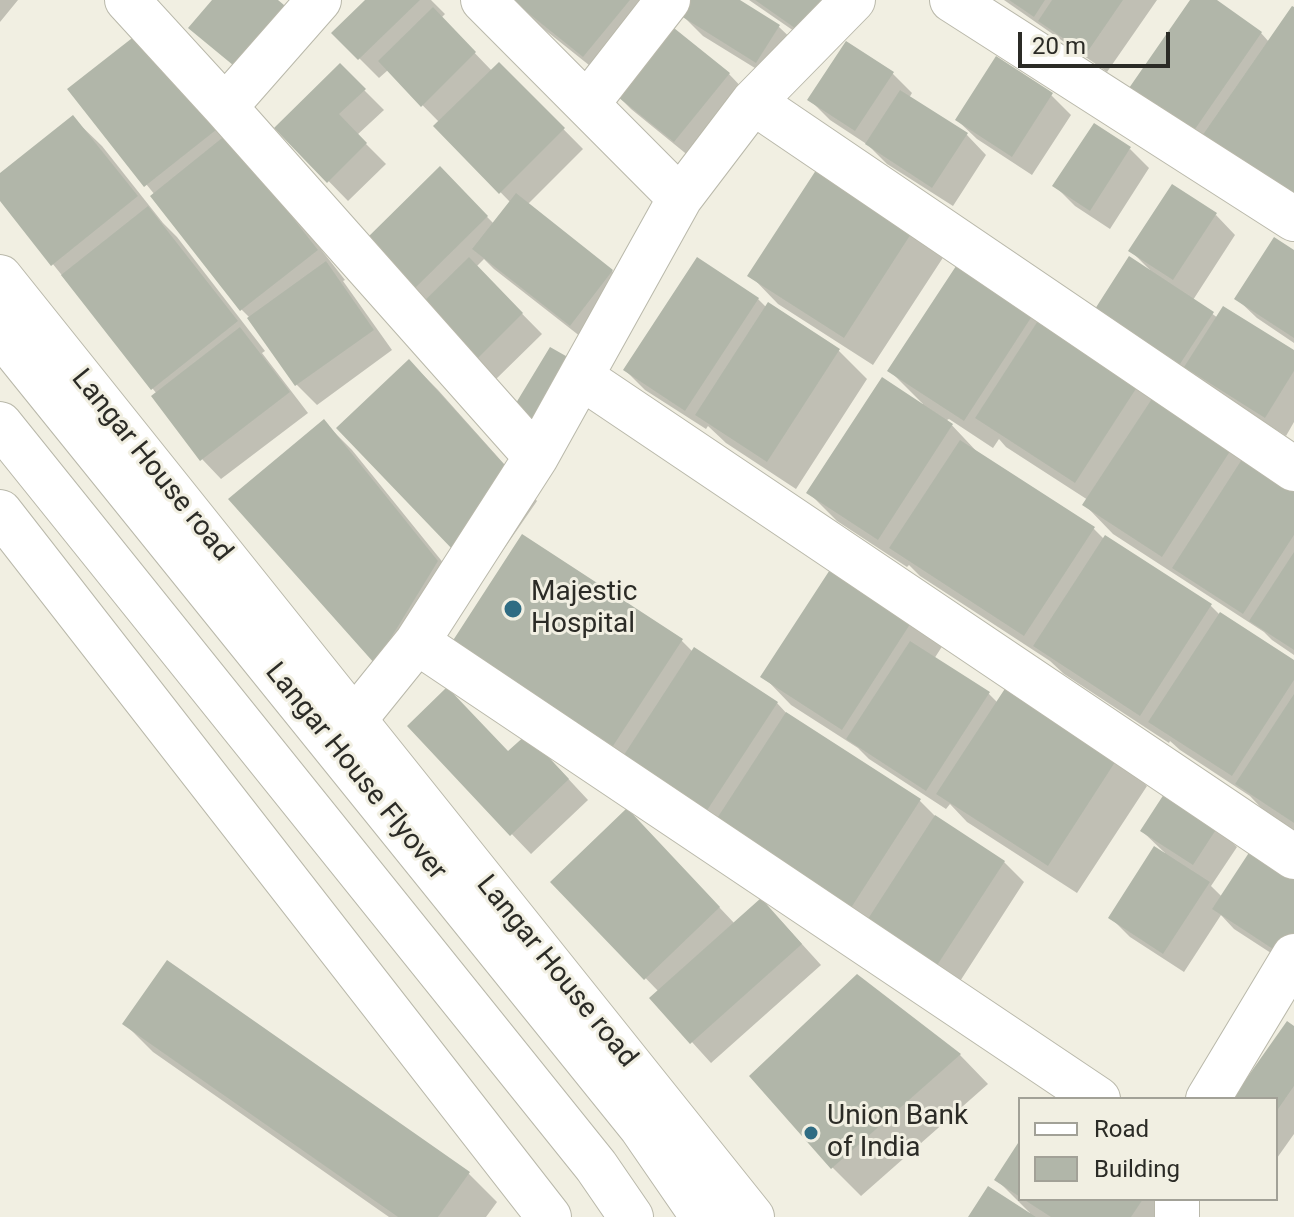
<!DOCTYPE html>
<html>
<head>
<meta charset="utf-8">
<style>
  body { margin:0 }
  #map { position:relative; width:1294px; height:1217px; overflow:hidden; background:#f1efe2; font-family:Roboto,sans-serif }
  canvas { display:block }
  .legend { position:absolute; left:1018px; top:1097px; width:260px; height:104px; box-sizing:border-box; background:#f1efe2; border:2px solid #a2a197; margin:0; padding:10px 14px; list-style:none; font-size:24px; color:#2b2b26 }
  .legend li { display:flex; align-items:center; gap:16px; height:40px }
  .legend b { width:40px; border:2px solid #a2a197 }
  .scale { position:absolute; left:1018px; top:32px; width:152px; height:36px; box-sizing:border-box; border:4px solid #2b2b26; border-top:0; padding-left:10px; font-size:24px; line-height:28px; white-space:nowrap; color:#2b2b26; -webkit-text-stroke:6px #f1efe2; paint-order:stroke }
</style>
</head>
<body>
<div id="map">
<canvas width="1294" height="1217"></canvas>
<ul class="legend">
<li><b style="height:10px;background:#fff"></b>Road</li>
<li><b style="height:22px;background:#b1b6a9"></b>Building</li>
</ul>
<div class="scale">20 m</div>
</div>
<script>
const context = document.querySelector('canvas').getContext('2d');
context.lineJoin = 'round';
function paint(path, color) { context.fillStyle = color; context.fill(path, 'evenodd'); }
const toPath = rows => new Path2D(rows.map(r => 'M' + r).join(''));
function strokePath(path, color, width, dash) { context.strokeStyle = color; context.lineWidth = width; context.lineCap = dash ? 'butt' : 'round'; context.setLineDash(dash || []); context.stroke(path); }
function write(font, color, halo, rows, align = 'center') {
  context.font = font + ' Roboto,sans-serif'; context.lineWidth = 6; context.setLineDash([]); context.textBaseline = 'middle'; context.strokeStyle = halo; context.fillStyle = color; for (const [text, x, y, turn = 0] of rows) {
    context.save(); context.translate(x, y); context.rotate((+turn || 0) * Math.PI / 180); context.textAlign = isNaN(turn) ? turn : align; if (halo) context.strokeText(text, 0, 0); context.fillText(text, 0, 0); context.restore();
  }
}
paint(toPath([
  [0,0,18,0,0,22],
  [367,0,431,0,445,14,441,18,492,71,499,64,583,149,527,205,612,271,631,291,590,344,494,269,484,259,476,267,542,334,493,382,366,241,440,169,494,224,511,203,436,126,440,123,388,70,379,78,334,33],
  [513,0,681,0,663,22,729,74,748,94,695,161,631,109,611,89,614,85,535,22],
  [693,0,736,0,779,27,799,46,776,81,703,36,683,16],
  [749,0,854,0,820,49],
  [1004,0,1157,0,1107,72],
  [1192,0,1213,0,1261,33,1269,42,1294,10,1294,207,1150,110],
  [145,31,255,165,345,280,343,281,392,350,317,405,297,385,250,318,242,310,153,196,155,195,70,90],
  [340,66,384,110,357,135,386,164,348,201,277,128],
  [892,73,912,93,909,98,967,135,986,155,953,206,887,164,868,145,830,120,810,100],
  [1051,95,1071,115,1032,175,977,139,957,120],
  [73,118,102,146,163,223,177,237,265,351,262,353,308,413,221,479,202,459,157,394,0,198,0,176],
  [1130,149,1149,168,1110,229,1075,206,1055,186],
  [823,163,946,253,873,365,778,304,750,275],
  [1216,215,1235,235,1193,300,1218,318,1294,353,1294,422,1286,436,1117,328,1150,270,1131,251],
  [1294,252,1294,343,1257,318,1237,299],
  [960,262,1294,491,1294,655,1272,640,1264,632,1113,534,1085,505,1088,500,1006,447,999,439,993,448,949,419,947,420,980,455,1094,529,1105,540,1106,538,1211,606,1219,614,1294,663,1294,831,1266,813,1250,796,1180,750,1170,741,1169,743,1064,674,1050,661,920,576,909,565,907,567,837,521,809,493,923,404,890,371],
  [758,299,767,308,839,351,867,379,796,489,726,443,708,426,706,429,645,390,625,370],
  [409,361,438,390,537,501,484,578],
  [324,422,352,450,466,591,405,690,231,499],
  [835,564,943,645,934,659,989,694,998,703,1118,758,1147,786,1077,893,967,822,950,804,946,809,869,759,858,748,791,705,763,676],
  [681,640,693,652,777,703,790,717,920,801,939,820,1004,862,1024,882,955,989,483,670],
  [409,727,509,754,547,756,588,800,531,854],
  [1217,827,1237,847,1211,886,1294,968,1234,929,1221,915,1184,972,1130,937,1110,917,1165,853,1142,831],
  [655,839,735,924,781,921,821,965,711,1063,652,998,659,992,553,882],
  [857,976,960,1055,988,1084,861,1196,833,1168,752,1076],
  [125,1024,468,1173,497,1202,486,1217,389,1217,153,1052],
  [1294,1028,1294,1134,1277,1158,1276,1099,1234,1099],
  [1020,1144,1020,1199,1190,1199,1178,1217,971,1217,1029,1215,1030,1213,997,1180]
]), '#0003');
paint(toPath([
  [212,0,278,0,290,10,239,70,188,28],
  [365,0,420,0,358,60,331,33],
  [512,0,630,0,583,57],
  [691,0,740,0,780,25,756,63,681,16],
  [755,0,821,0,799,31],
  [1009,0,1045,0,1034,17],
  [1052,0,1123,0,1086,54,1038,21],
  [1190,0,1217,0,1262,32,1191,135,1127,91],
  [1292,6,1294,7,1294,200,1202,136],
  [433,7,476,52,421,107,378,61],
  [664,20,730,73,674,142,608,89],
  [145,28,221,126,144,187,67,89],
  [846,41,894,72,855,131,807,100],
  [996,56,1053,93,1012,157,955,120],
  [499,62,565,128,499,194,433,126],
  [340,63,366,89,339,114,367,143,327,183,274,128],
  [900,90,968,133,932,188,865,144],
  [73,115,138,196,51,266,0,201,0,173],
  [1094,123,1131,147,1090,211,1052,186],
  [227,134,318,250,240,311,150,196],
  [822,161,918,223,844,338,747,276],
  [440,166,488,216,412,291,364,241],
  [1172,184,1217,213,1173,280,1128,251],
  [516,193,613,270,570,326,472,249],
  [148,206,238,321,151,390,61,275],
  [1274,237,1294,250,1294,338,1234,299],
  [1129,256,1214,312,1180,364,1095,309],
  [469,257,523,313,472,364,417,308],
  [697,257,759,298,685,411,623,370],
  [960,260,1036,310,964,421,887,371],
  [326,261,374,330,295,386,247,318],
  [768,302,840,349,767,462,695,415],
  [1223,306,1294,350,1294,371,1265,418,1184,367],
  [1041,316,1141,381,1075,483,975,418],
  [240,327,290,392,200,461,151,396],
  [550,347,580,364,542,425,513,408],
  [409,359,510,471,454,551,336,428],
  [882,377,953,424,878,540,806,493],
  [1157,391,1236,442,1162,557,1082,505],
  [324,419,438,561,375,664,228,499],
  [960,440,1095,527,1024,636,889,548],
  [1244,456,1294,488,1294,535,1243,614,1172,568],
  [522,534,683,639,613,746,452,642],
  [1105,535,1212,604,1140,716,1033,646],
  [1294,552,1294,650,1249,621],
  [835,562,916,615,842,730,760,677],
  [1220,612,1294,660,1294,680,1232,776,1148,722],
  [910,641,990,692,926,791,846,739],
  [694,647,778,702,704,815,620,761],
  [1008,684,1119,756,1048,866,936,794],
  [447,687,508,751,527,734,569,779,510,836,407,726],
  [1294,694,1294,823,1235,784],
  [786,712,921,799,849,911,714,823],
  [1166,791,1219,825,1193,865,1140,831],
  [627,808,720,907,644,980,550,882],
  [935,815,1005,861,934,970,864,925],
  [1254,845,1294,872,1294,937,1282,955,1212,909],
  [1154,846,1210,882,1163,954,1108,918],
  [761,898,802,944,690,1044,649,998],
  [167,960,470,1172,438,1217,398,1217,122,1024],
  [857,974,961,1054,831,1169,749,1076],
  [1287,1021,1294,1026,1294,1086,1276,1112,1276,1099,1232,1099],
  [1020,1140,1020,1197,994,1180],
  [988,1186,1036,1217,968,1217],
  [1023,1199,1143,1199,1131,1217,1051,1217]
]), '#b1b6a9');
const minor = toPath([
  [127,0,225,107,536,457],
  [483,0,680,198],
  [952,0,1294,219],
  [753,102,1294,469],
  [587,104,668,0],
  [225,107,319,0],
  [581,377,1294,857],
  [417,642,1098,1099],
  [354,720,417,642,536,457,680,198,753,102,853,0],
  [1208,1099,1294,956],
  [1177,1199,1177,1217]
]);
const major = toPath([
  [0,277,752,1217],
  [0,512,549,1217]
]);
const highway = toPath([
  [0,332,641,1127,703,1217],
  [0,424,596,1166,631,1217]
]);
strokePath(minor, '#b9b8aa', 46);
strokePath(major, '#b9b8aa', 46);
strokePath(highway, '#b9b8aa', 46);
strokePath(minor, '#fff', 44);
strokePath(major, '#fff', 44);
strokePath(highway, '#fff', 44);
for (const [x, y, r, color] of [
  [513,609,10,"#2f6c83"],
  [811,1133,8,"#2f6c83"]
]) { const dot = new Path2D(); dot.arc(x, y, r, 0, 2 * Math.PI); context.fillStyle = color; context.fill(dot); strokePath(dot, '#f1efe2', 3); }
write('28px', '#2b2b26', '#f1efe2', [
  ["Langar House road",151,466,51],
  ["Langar House Flyover",355,772,51],
  ["Langar House road",556,972,51]
]);
write('28px', '#2b2b26', '#f1efe2', [
  ["Majestic",531,593],
  ["Hospital",531,625],
  ["Union Bank",827,1117],
  ["of India",827,1149]
], 'left');
</script>
</body>
</html>
